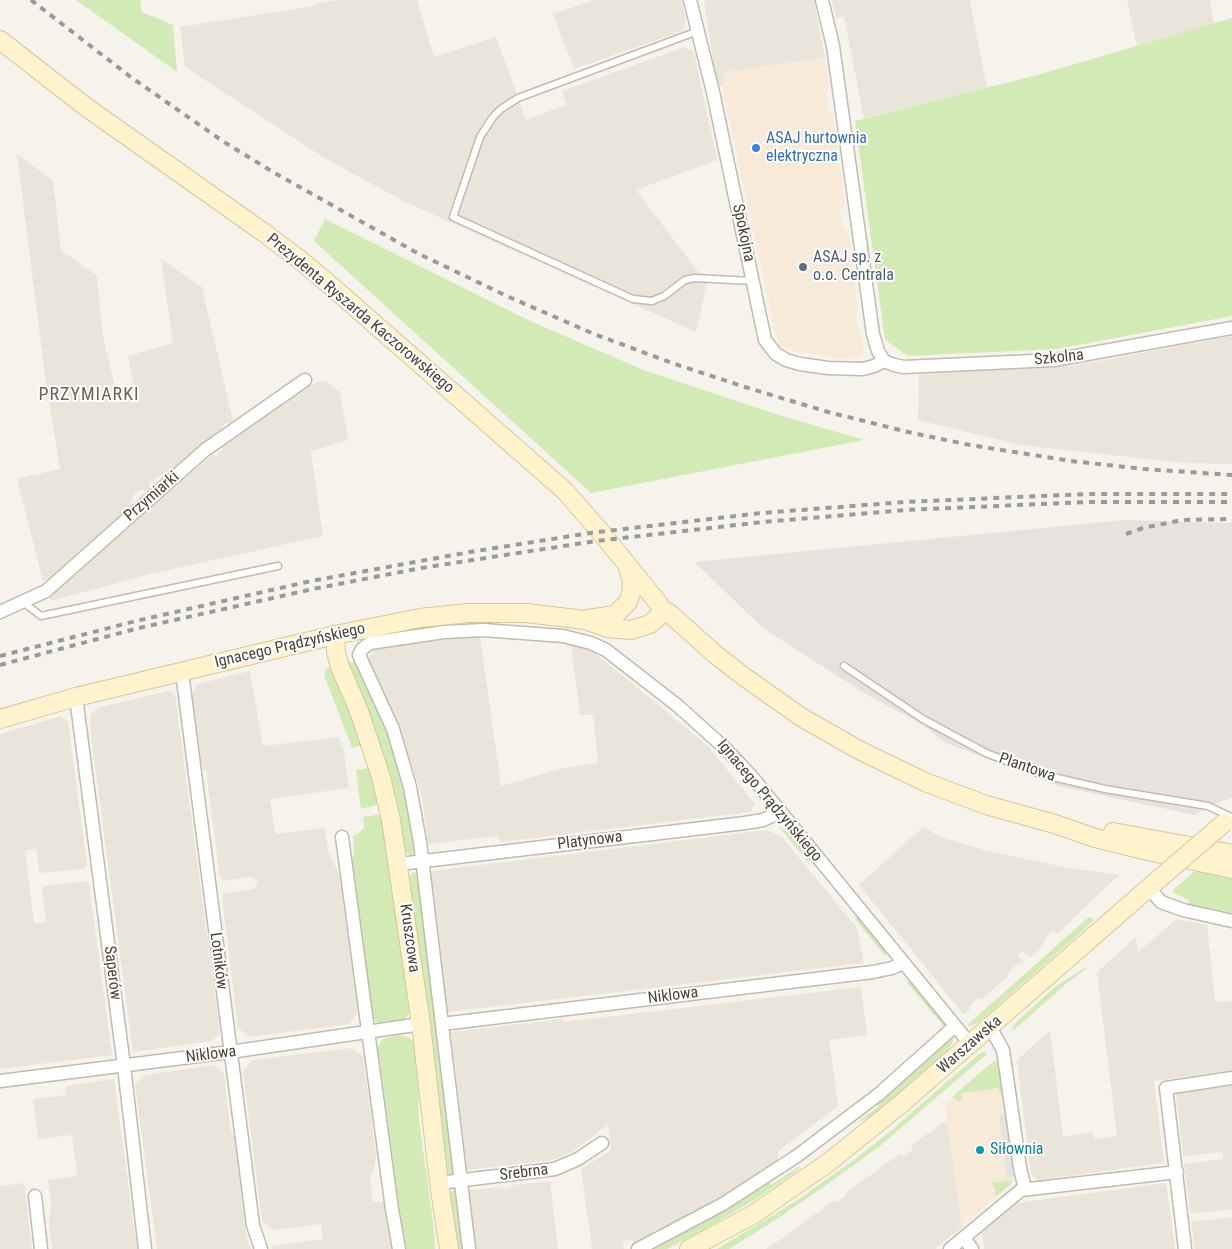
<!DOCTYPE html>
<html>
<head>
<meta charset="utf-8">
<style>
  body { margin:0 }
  canvas { display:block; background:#f6f3ec }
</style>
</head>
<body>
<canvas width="1232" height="1249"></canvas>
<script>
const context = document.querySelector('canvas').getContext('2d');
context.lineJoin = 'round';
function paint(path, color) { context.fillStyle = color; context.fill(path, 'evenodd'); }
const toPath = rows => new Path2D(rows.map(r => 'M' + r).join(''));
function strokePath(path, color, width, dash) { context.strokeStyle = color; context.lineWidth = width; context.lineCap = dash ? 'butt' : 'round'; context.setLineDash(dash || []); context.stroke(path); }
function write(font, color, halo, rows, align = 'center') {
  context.font = font + ' "Roboto Condensed",sans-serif'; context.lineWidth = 4; context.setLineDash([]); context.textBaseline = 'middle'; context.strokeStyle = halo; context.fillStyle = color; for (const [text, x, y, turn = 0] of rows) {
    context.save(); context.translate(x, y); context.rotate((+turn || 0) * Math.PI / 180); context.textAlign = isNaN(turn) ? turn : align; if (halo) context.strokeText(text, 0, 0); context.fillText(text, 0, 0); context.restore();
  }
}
paint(toPath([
  [339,0,417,0,434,57,496,37,526,120,566,105,562,91,685,47,694,52,717,160,636,190,699,273,709,274,696,332,405,202,323,157,185,67,180,27,314,6,319,3],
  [594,0,681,0,686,21,682,31,574,69,553,14],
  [704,0,814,0,825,58,725,72,726,78,724,86,717,87],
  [832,0,970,0,987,89,864,118,844,17,836,18],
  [1127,0,1210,0,1214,24,1137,46],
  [17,154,53,181,61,250,97,276,103,337,118,399,136,395,128,356,173,343,161,259,202,287,233,421,223,425,222,431,169,472,168,470,149,484,151,489,147,492,142,489,134,493,130,508,51,578,43,581,17,479,60,469,45,376],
  [1232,336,1232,464,1184,463,1020,445,918,420,919,374,1071,366],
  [326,381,340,392,348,440,311,451,323,536,150,574,51,601,48,595,116,535,119,535,126,529,127,524,214,454,216,457,223,449,222,445,284,398,315,383],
  [480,637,501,786,560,769,598,763,593,714,580,715,571,644,589,648,707,745,755,804,751,812,500,842,498,836,428,844,422,797,403,738,393,711,368,658,375,649,411,642],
  [250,671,263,746,339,737,344,751,349,788,270,799,275,834,325,828,328,851,339,874,354,983,358,1012,349,1024,249,1037,238,1028,222,897,225,893,254,889,258,880,249,877,224,881,220,877,206,771,201,769,192,694,198,684],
  [168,691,175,695,220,1033,212,1041,133,1052,91,736,90,715,97,708],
  [61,716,68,721,87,865,84,869,43,873,39,871,36,849,25,850,34,923,46,922,42,889,44,886,85,881,89,883,112,1055,0,1069,0,734],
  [923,827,939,836,983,850,1069,868,1119,875,1057,934,1053,931,1049,934,1040,948,1030,957,1022,951,1017,955,1024,962,1019,963,1014,967,1009,972,1007,977,982,999,977,999,970,1006,969,1011,964,1015,859,885],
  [767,830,782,837,857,928,864,963,448,1012,431,871],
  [1176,919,1207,925,1215,1002,1232,1001,1232,1070,1154,1081,1164,1163,1038,1180,1031,1174,1017,1060,1050,1030,1063,1137,1093,1132,1094,1139,1117,1136,1097,972,1136,937,1138,953],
  [861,987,867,1035,829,1040,838,1106,778,1151,778,1160,750,1178,750,1182,729,1194,720,1196,720,1197,710,1202,709,1206,665,1228,653,1230,654,1236,634,1244,632,1239,623,1242,624,1249,592,1249,581,1169,611,1150,608,1124,575,1150,554,1160,467,1170,451,1032,562,1019,563,1022],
  [352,1048,363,1056,376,1153,374,1169,370,1178,373,1202,388,1202,394,1249,272,1249,272,1246,323,1239,321,1224,273,1230,262,1221,243,1072,252,1060],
  [214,1065,224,1074,230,1126,231,1132,234,1136,247,1239,251,1249,157,1249,135,1084,145,1075],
  [114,1079,137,1249,52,1249,49,1222,51,1204,48,1180,77,1176,77,1172,72,1135,38,1139,33,1099,66,1095,66,1086],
  [1232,1083,1232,1209,1191,1214,1184,1164,1223,1159,1223,1152,1183,1156,1176,1096,1181,1089],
  [947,1120,962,1227,935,1249,766,1249,787,1235,833,1201,836,1202,846,1196,846,1193,895,1157,901,1153,904,1156,912,1150,912,1145],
  [550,1181,558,1249,476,1249,469,1190,502,1187,503,1189,511,1188,511,1185],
  [24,1183,32,1249,0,1249,0,1186],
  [1166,1183,1175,1249,984,1249,982,1231,1016,1203],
  [1232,1217,1232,1249,1195,1249,1191,1222]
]), '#eae5da');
paint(toPath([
  [825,58,829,88,826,94,829,110,833,114,845,205,840,211,842,227,849,233,858,311,856,316,858,328,861,331,864,350,861,356,855,359,829,357,794,351,780,344,775,332,722,86,724,86,723,79,726,78,725,72],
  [995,1060,998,1063,1005,1114,999,1115,1007,1178,1012,1177,1013,1180,1010,1185,962,1227,945,1104]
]), '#f7ead8');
paint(toPath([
  [1125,520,1232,523,1232,798,1208,806,1195,815,1058,786,946,743,918,722,869,696,764,629,694,562]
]), '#e6e2dd');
paint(toPath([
  [76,0,140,0,142,12,173,25,177,72],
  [1232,18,1232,316,1057,349,908,356,885,340,855,121,1041,74],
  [325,219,530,321,646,371,779,415,864,440,591,493,314,241],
  [356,662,388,729,406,793,416,850,411,856,403,850,348,665,348,663],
  [331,667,350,707,361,745,352,748,324,675,326,669],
  [370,768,380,804,361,809,356,770],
  [383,814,411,1011,403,1022,379,1024,375,1021,373,1015,352,860,354,854,353,839,353,836,359,833,364,828,363,817],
  [779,827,788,832,811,860,807,861],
  [1196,870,1232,877,1232,915,1188,905,1189,900,1174,893,1173,890],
  [414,872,419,876,454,1174,450,1177,448,1175,408,877],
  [858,917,884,949,886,957,855,919],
  [1089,917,1094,919,1090,924,978,1023,970,1026,967,1025],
  [1085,968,1086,969,1067,983,1014,1030,1012,1029,1017,1021,1056,986],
  [903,978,912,984,945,1024,946,1029],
  [400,1035,410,1038,417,1046,419,1121,434,1228,435,1249,405,1249,378,1048,381,1041,385,1038],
  [951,1037,953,1037,954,1039,949,1049,873,1115,855,1124,879,1106,876,1102],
  [985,1051,987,1054,880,1146,822,1188,766,1226,729,1249,717,1249,796,1201,855,1159,888,1133,979,1054],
  [995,1060,998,1063,1002,1096,999,1093,998,1088,961,1093,962,1099,961,1101,958,1101,953,1096],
  [801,1165,797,1171,756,1199,705,1229,667,1249,650,1249,768,1182,771,1185],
  [1013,1180,1010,1185,997,1196,994,1193,996,1191,992,1183],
  [453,1190,457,1194,464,1249,458,1249,450,1194]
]), '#d2eab5');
paint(toPath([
  [1008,1113,1016,1177,1007,1178,999,1115]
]), '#e5e3e0');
const lane = toPath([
  [698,31,518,98,501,109,493,117,480,137,453,217,633,299,652,301,664,296,685,280,694,278,753,281],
  [23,602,41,616,278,566],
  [844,666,923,719,986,753,1040,774,1105,789,1208,806,1231,817]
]);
const street = toPath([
  [690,0,713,92,765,340,776,354,786,360,800,364,828,368,863,369,874,366,884,361],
  [822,0,833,46,873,334,878,351,884,361],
  [884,361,894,365,904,367,1054,360,1232,328],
  [0,612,46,591,205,450,305,380],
  [182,672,253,1225,261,1249],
  [76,697,124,1066,145,1249],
  [342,837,392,1209,399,1249],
  [399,864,745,823,763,820,780,812],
  [1149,888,1161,902,1183,910,1232,921],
  [442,1024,873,972,892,968,903,963],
  [990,1027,1003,1050,1020,1168,1025,1189],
  [0,1081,230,1052,421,1024],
  [439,1183,555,1169,578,1159,602,1143],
  [35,1196,41,1249],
  [964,1238,972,1249],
  [469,1249,420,842,410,787,393,729,359,655,362,649,370,643,444,632,483,630,563,636,591,643,606,650,678,706,727,750,753,778,970,1044],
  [638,1249,723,1204,797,1156,879,1094,955,1026],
  [950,1249,1021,1190,1177,1172],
  [1185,1249,1166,1088,1232,1078]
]);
const secondary = toPath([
  [0,40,86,107,263,232,299,259,330,285,565,491,599,530,659,604,662,610],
  [662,610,669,613,716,655,743,676,801,717,859,750,925,782,986,805,1055,824,1095,838,1148,851,1232,869],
  [588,619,615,615,628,602,631,593,632,581,628,568],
  [335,635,336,652,340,667,359,711,381,777,391,820,421,1024,439,1183,449,1249],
  [0,719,76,697,335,635,420,618,468,613,526,613,585,620,608,628,631,630,650,624,659,616,662,610],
  [1113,832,1232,854],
  [689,1249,754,1214,829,1162,901,1104,1160,878]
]);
strokePath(lane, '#c2bbae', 9);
strokePath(street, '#c2bbae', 15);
strokePath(secondary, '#d6c79b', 20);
strokePath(lane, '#fff', 6);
strokePath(street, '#fff', 12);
strokePath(secondary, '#fff3cd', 18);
strokePath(toPath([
  [31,0,132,78,224,142,273,172,419,254,509,297,594,334,672,363,745,387,828,412,908,432,970,445,1071,461,1144,469,1232,475],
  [1126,534,1143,528,1182,520,1232,519],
  [0,656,136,621,311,581,470,552,590,533,761,513,905,502,1087,494,1232,494],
  [0,665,139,628,313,589,421,568,596,541,763,522,905,510,1088,502,1232,502]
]), '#9a9a9a', 4, [6, 6]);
const secondaryBridge = toPath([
  [1160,878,1224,823]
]);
strokePath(secondaryBridge, '#d6c79b', 20, []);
strokePath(secondaryBridge, '#fff3cd', 18);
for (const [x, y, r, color] of [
  [756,148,5,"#3f7fe0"],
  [803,267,5,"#5c6f8a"],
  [980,1150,5,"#0f9aa8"]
]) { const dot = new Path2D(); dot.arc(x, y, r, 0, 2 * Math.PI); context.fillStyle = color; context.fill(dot); strokePath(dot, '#fff', 2); }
write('16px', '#366cbe', '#fff', [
  ["ASAJ hurtownia",766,139],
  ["elektryczna",766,157]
], 'left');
write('16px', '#4b4439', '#fff', [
  ["Spokojna",743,233,78],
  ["Prezydenta Ryszarda Kaczorowskiego",360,314,40],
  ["Szkolna",1059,358,-6],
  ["Przymiarki",152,497,-41],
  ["Ignacego Prądzyńskiego",290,646,-13],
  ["Plantowa",1027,768,19],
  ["Ignacego Prądzyńskiego",769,801,50],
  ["Platynowa",590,841,-7],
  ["Kruszcowa",409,938,82],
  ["Lotników",218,961,83],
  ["Saperów",112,973,83],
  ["Niklowa",673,996,-7],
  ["Warszawska",970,1045,-41],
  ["Niklowa",211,1055,-7],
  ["Srebrna",524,1173,-7]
]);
write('16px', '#4e5e75', '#fff', [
  ["ASAJ sp. z",813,258],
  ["o.o. Centrala",813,276]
], 'left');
write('16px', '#0d838f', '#fff', [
  ["Siłownia",990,1150]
], 'left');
context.letterSpacing = '1px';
write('18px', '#6e6250', '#fff', [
  ["PRZYMIARKI",89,395]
]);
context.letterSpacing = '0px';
</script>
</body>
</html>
